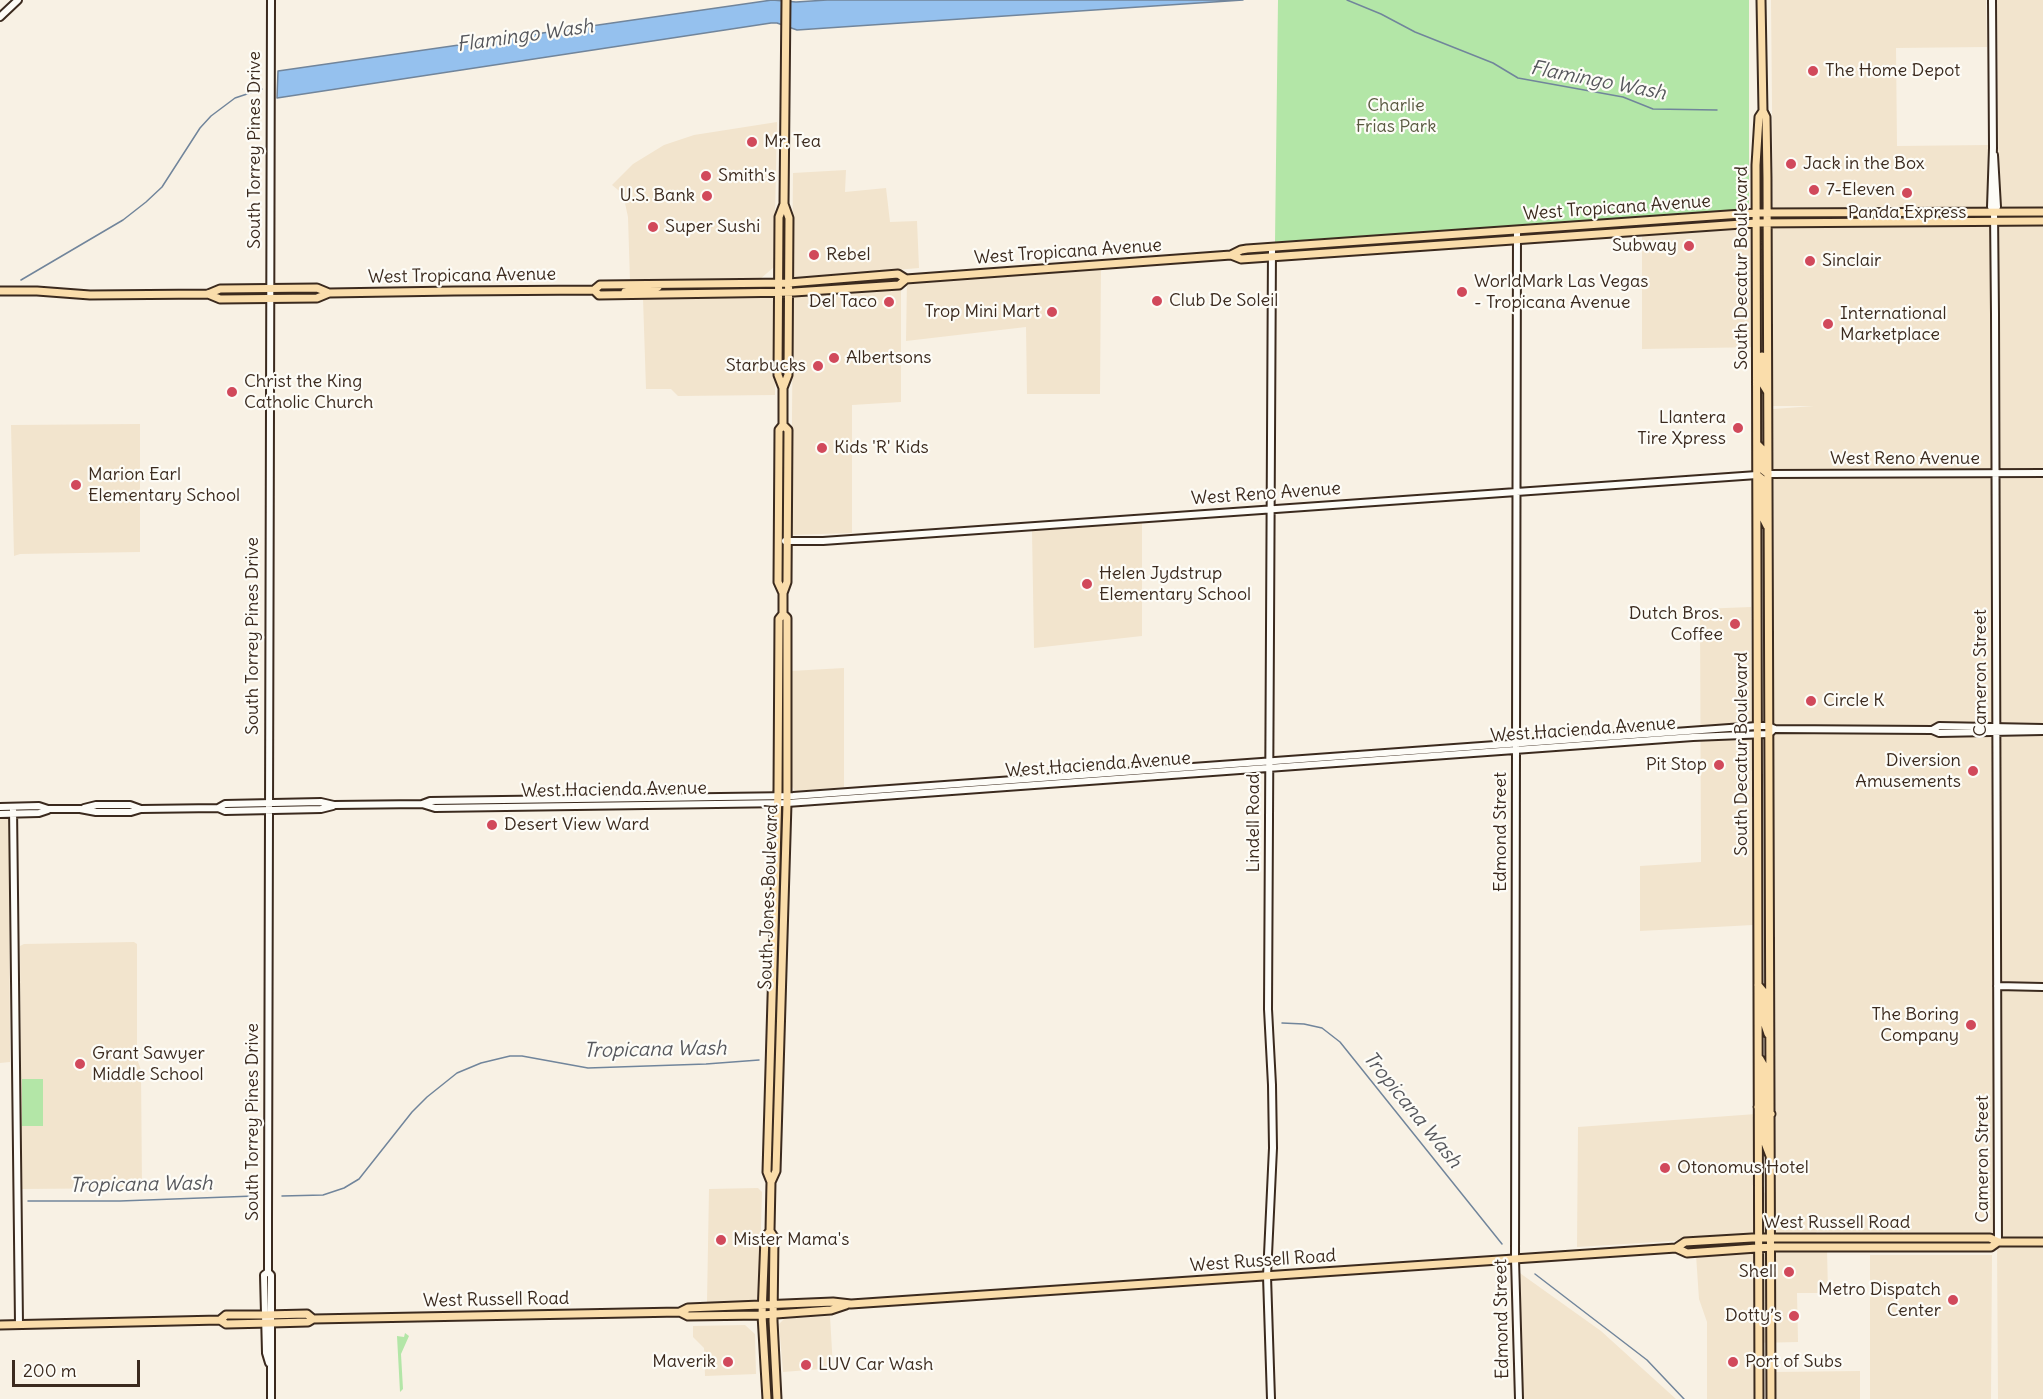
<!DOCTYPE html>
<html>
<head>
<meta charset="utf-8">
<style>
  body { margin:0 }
  #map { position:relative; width:2043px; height:1399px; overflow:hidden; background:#f8f1e4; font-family:Delius,sans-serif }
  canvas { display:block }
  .scale { position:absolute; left:12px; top:1360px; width:128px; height:27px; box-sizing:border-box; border:3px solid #3b2a1e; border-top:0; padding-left:8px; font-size:18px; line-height:21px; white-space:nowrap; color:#3b2a1e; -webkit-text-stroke:4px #fdfcf7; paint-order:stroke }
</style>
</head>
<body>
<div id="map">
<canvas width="2043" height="1399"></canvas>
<div class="scale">200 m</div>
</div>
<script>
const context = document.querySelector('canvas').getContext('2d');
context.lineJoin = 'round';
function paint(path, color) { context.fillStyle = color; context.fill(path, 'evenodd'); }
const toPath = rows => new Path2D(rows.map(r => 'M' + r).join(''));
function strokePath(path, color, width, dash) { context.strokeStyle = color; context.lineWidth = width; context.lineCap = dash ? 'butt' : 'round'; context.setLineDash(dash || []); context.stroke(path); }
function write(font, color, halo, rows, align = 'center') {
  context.font = font + ' Delius,sans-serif'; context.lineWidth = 4.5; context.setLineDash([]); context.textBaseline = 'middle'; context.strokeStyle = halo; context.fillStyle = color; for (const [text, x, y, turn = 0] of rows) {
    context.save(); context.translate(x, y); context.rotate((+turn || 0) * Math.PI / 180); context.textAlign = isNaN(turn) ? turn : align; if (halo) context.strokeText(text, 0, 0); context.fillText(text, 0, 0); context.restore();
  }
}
paint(toPath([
  [1771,0,1986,0,1987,47,1896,48,1897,146,1988,145,1987,207,1773,208],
  [1997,0,2043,0,2043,208,1999,208],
  [777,122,774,267,759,280,630,281,628,217,623,194,612,185,633,164,664,145,694,135],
  [846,170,845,192,886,188,890,222,917,221,919,268,792,279,793,173],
  [1642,226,2043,226,2043,1399,1998,1399,1997,1243,1816,1232,1827,1249,1828,1293,1797,1293,1798,1342,1756,1343,1756,1399,1707,1399,1707,1322,1699,1299,1696,1255,1756,1251,1755,1236,1577,1247,1578,1127,1756,1114,1756,1193,1776,1192,1774,741,1771,716,1774,538,1773,409,1814,406,1764,406,1763,347,1642,349],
  [1101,265,1100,394,1027,394,1026,327,906,341,907,279],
  [901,288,901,402,852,405,852,533,791,535,793,297],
  [762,296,772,298,776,302,775,395,678,396,671,389,646,389,643,298],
  [140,424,140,552,20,554,14,556,11,425],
  [1142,522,1142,636,1034,648,1032,531],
  [1751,607,1753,925,1640,931,1640,866,1701,862,1700,609],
  [844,668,844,787,797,791,794,790,792,786,791,671],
  [0,817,9,817,10,1062,0,1063],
  [134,942,137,944,137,1059,141,1070,142,1188,21,1189,20,946,24,944],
  [758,1188,762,1192,759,1296,755,1302,707,1302,709,1189],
  [1870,1255,1992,1255,1991,1399,1870,1399],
  [1517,1271,1601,1331,1676,1399,1520,1399],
  [830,1316,833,1368,783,1372,779,1324,784,1319],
  [745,1325,755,1334,756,1374,705,1376,704,1348,693,1337,693,1326],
  [1860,1371,1860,1399,1774,1399,1774,1372]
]), '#f2e4cd');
paint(toPath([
  [1278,0,1749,0,1749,209,1275,242],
  [22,1079,43,1079,43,1126,22,1126],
  [405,1333,409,1336,401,1354,403,1389,400,1392,397,1336,404,1337]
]), '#b3e6a7');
const water = toPath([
  [772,0,796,2,827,0,1243,0,797,30,777,23,771,23,277,98,278,71,772,0]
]);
paint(water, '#95c1ee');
strokePath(water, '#71859b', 1.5);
strokePath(toPath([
  [1347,0,1381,14,1415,32,1493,63,1518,78,1623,97,1653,109,1717,110],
  [21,280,123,220,146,202,162,187,200,128,211,116,235,98,262,89],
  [1282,1023,1304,1024,1322,1028,1340,1042,1502,1244],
  [282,1196,323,1195,344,1188,359,1179,412,1112,427,1097,457,1073,481,1063,510,1056,522,1056,588,1068,706,1064,759,1060],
  [28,1201,120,1201,254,1196],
  [1535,1274,1647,1360,1684,1399]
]), '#71859b', 1.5);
const secondary = toPath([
  [271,0,268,1221,268,1272,271,1275,271,1399],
  [1992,0,1993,148,1991,207,1994,212,1995,314,1998,1242],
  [0,17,18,0],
  [1994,212,1997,207,1994,155],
  [1517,230,1515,1259,1519,1399],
  [1768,474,2043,473],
  [785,541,823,541,1757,475],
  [1932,730,1939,733,2043,731],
  [422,804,430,801,793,796,1757,726,1768,726,1775,729,1932,730,1939,726,2043,728],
  [0,807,39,806,48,809,80,809,96,812,131,812,141,809,218,808,225,811,321,809,333,806],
  [13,807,19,1324],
  [84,808,96,805,130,805,141,809],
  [218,808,225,804,321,802,334,805,422,804,435,808,787,803,1693,737,1768,734,1772,731],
  [0,814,39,813,48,810],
  [1997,986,2043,987],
  [268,1272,264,1275,266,1353,269,1363],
  [1271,1399,1267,1276,1273,1148,1272,1085,1268,1009,1272,248]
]);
const primary = toPath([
  [1761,0,1763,111,1766,117,1767,178,1771,1399],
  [1231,255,1241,259,1756,223,2043,221],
  [594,290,600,285,789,283,898,274,906,279],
  [0,291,37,291,90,295,208,294,220,289,317,288,329,293],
  [625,292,658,287],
  [208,294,220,299,317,298,329,293,454,291,594,290,599,295,794,292,899,285,906,279,1231,255,1241,250,1247,249,1756,213,2043,212],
  [1762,356,1762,383,1767,391],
  [783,388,788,375,789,218,784,204,786,0],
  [1757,444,1762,449,1763,470,1768,474],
  [1757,475,1762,479,1762,516,1767,526],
  [783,593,778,582,779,430,783,425],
  [1758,985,1764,992,1764,1022,1768,1034],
  [1760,1059,1764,1066,1765,1108,1771,1114],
  [1758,1107,1763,1113,1765,1143,1770,1156],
  [771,1182,776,1171,787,803,787,618,783,614],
  [1676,1248,1685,1242,1752,1238,1990,1238,1998,1242,2043,1242],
  [680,1312,688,1316,762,1315,831,1310,846,1305],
  [220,1320,226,1315,265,1315,307,1314,313,1319],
  [0,1325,220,1320,226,1324,271,1323,308,1322,313,1319,680,1312,688,1308,833,1302,851,1304,1676,1248,1687,1253,1771,1247,1991,1247,1998,1242],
  [767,1399,762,1315,765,1237,770,1231],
  [777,1399,773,1321,774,1237,770,1231,771,1182,767,1172,778,791,779,619,783,614,783,593,787,582,788,430,783,425,783,388,778,375,779,217,784,204],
  [1759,1399,1756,165,1759,117,1763,111]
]);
strokePath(secondary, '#3b2a1e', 10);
strokePath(primary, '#3b2a1e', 11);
strokePath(secondary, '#fdfcf7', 6);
strokePath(primary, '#faddab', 7);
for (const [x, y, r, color] of [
  [1813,71,6,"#d1495b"],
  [752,142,6,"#d1495b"],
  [1791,164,6,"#d1495b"],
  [706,176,6,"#d1495b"],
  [1814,190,6,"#d1495b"],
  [1907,193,6,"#d1495b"],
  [707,196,6,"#d1495b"],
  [653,227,6,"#d1495b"],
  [1689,246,6,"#d1495b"],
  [814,255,6,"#d1495b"],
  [1810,261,6,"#d1495b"],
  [1462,292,6,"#d1495b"],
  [1157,301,6,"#d1495b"],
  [889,302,6,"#d1495b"],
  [1052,312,6,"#d1495b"],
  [1828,324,6,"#d1495b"],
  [834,358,6,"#d1495b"],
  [818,366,6,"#d1495b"],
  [232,392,6,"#d1495b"],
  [1738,428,6,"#d1495b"],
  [822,448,6,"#d1495b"],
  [76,485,6,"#d1495b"],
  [1087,584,6,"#d1495b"],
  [1735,624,6,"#d1495b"],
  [1811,701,6,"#d1495b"],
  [1719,765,6,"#d1495b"],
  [1973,771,6,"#d1495b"],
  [492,825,6,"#d1495b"],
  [1971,1025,6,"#d1495b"],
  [80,1064,6,"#d1495b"],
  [1665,1168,6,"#d1495b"],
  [721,1240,6,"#d1495b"],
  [1789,1272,6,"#d1495b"],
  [1953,1300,6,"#d1495b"],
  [1794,1316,6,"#d1495b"],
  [728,1362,6,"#d1495b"],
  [1733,1362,6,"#d1495b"],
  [806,1365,6,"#d1495b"]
]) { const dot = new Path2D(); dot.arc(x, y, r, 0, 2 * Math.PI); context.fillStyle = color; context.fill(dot); strokePath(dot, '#fdfcf7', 2); }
write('18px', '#3b2a1e', '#fdfcf7', [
  ["The Home Depot",1825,71],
  ["Mr. Tea",764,142],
  ["Jack in the Box",1803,164],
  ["Smith's",718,176],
  ["7-Eleven",1826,190],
  ["U.S. Bank",695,196,"right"],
  ["Panda Express",1907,213,"center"],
  ["Super Sushi",665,227],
  ["Subway",1677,246,"right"],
  ["Rebel",826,255],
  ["Sinclair",1822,261],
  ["WorldMark Las Vegas",1474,282],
  ["- Tropicana Avenue",1474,303],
  ["Club De Soleil",1169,301],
  ["Del Taco",877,302,"right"],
  ["Trop Mini Mart",1040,312,"right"],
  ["International",1840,314],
  ["Marketplace",1840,335],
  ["Albertsons",846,358],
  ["Starbucks",806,366,"right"],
  ["Christ the King",244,382],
  ["Catholic Church",244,403],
  ["Llantera",1726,418,"right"],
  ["Tire Xpress",1726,439,"right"],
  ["Kids 'R' Kids",834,448],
  ["Marion Earl",88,475],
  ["Elementary School",88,496],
  ["Helen Jydstrup",1099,574],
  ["Elementary School",1099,595],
  ["Dutch Bros.",1723,614,"right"],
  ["Coffee",1723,635,"right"],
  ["Circle K",1823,701],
  ["Diversion",1961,761,"right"],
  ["Amusements",1961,782,"right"],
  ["Pit Stop",1707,765,"right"],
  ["Desert View Ward",504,825],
  ["The Boring",1959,1015,"right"],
  ["Company",1959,1036,"right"],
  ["Grant Sawyer",92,1054],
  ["Middle School",92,1075],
  ["Otonomus Hotel",1677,1168],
  ["Mister Mama's",733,1240],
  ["Shell",1777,1272,"right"],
  ["Metro Dispatch",1941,1290,"right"],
  ["Center",1941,1311,"right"],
  ["Dotty’s",1782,1316,"right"],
  ["Maverik",716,1362,"right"],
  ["Port of Subs",1745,1362],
  ["LUV Car Wash",818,1365]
], 'left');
write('18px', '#595940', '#fdfcf7', [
  ["Charlie",1396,106],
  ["Frias Park",1396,127]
]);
write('18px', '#3b2a1e', '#fdfcf7', [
  ["South Torrey Pines Drive",255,150,-90],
  ["West Tropicana Avenue",1617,208,-4],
  ["West Tropicana Avenue",1068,252,-4],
  ["South Decatur Boulevard",1742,268,-90],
  ["West Tropicana Avenue",462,276,-1],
  ["West Reno Avenue",1905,459],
  ["West Reno Avenue",1266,494,-4],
  ["South Torrey Pines Drive",253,636,-90],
  ["Cameron Street",1981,673,-90],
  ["West Hacienda Avenue",1583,730,-4],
  ["South Decatur Boulevard",1742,754,-90],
  ["West Hacienda Avenue",1098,765,-4],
  ["West Hacienda Avenue",614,790,-1],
  ["Lindell Road",1254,823,-90],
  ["Edmond Street",1501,832,-90],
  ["South Jones Boulevard",769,897,-88],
  ["South Torrey Pines Drive",253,1122,-90],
  ["Cameron Street",1983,1159,-90],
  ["West Russell Road",1837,1223],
  ["West Russell Road",1263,1261,-4],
  ["West Russell Road",496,1300,-1],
  ["Edmond Street",1502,1319,-91]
]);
write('italic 20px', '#56575c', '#fdfcf7', [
  ["Flamingo Wash",525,36,-8],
  ["Flamingo Wash",1598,81,11],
  ["Tropicana Wash",655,1050,-1],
  ["Tropicana Wash",1412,1110,51],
  ["Tropicana Wash",141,1185,-1]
]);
</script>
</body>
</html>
